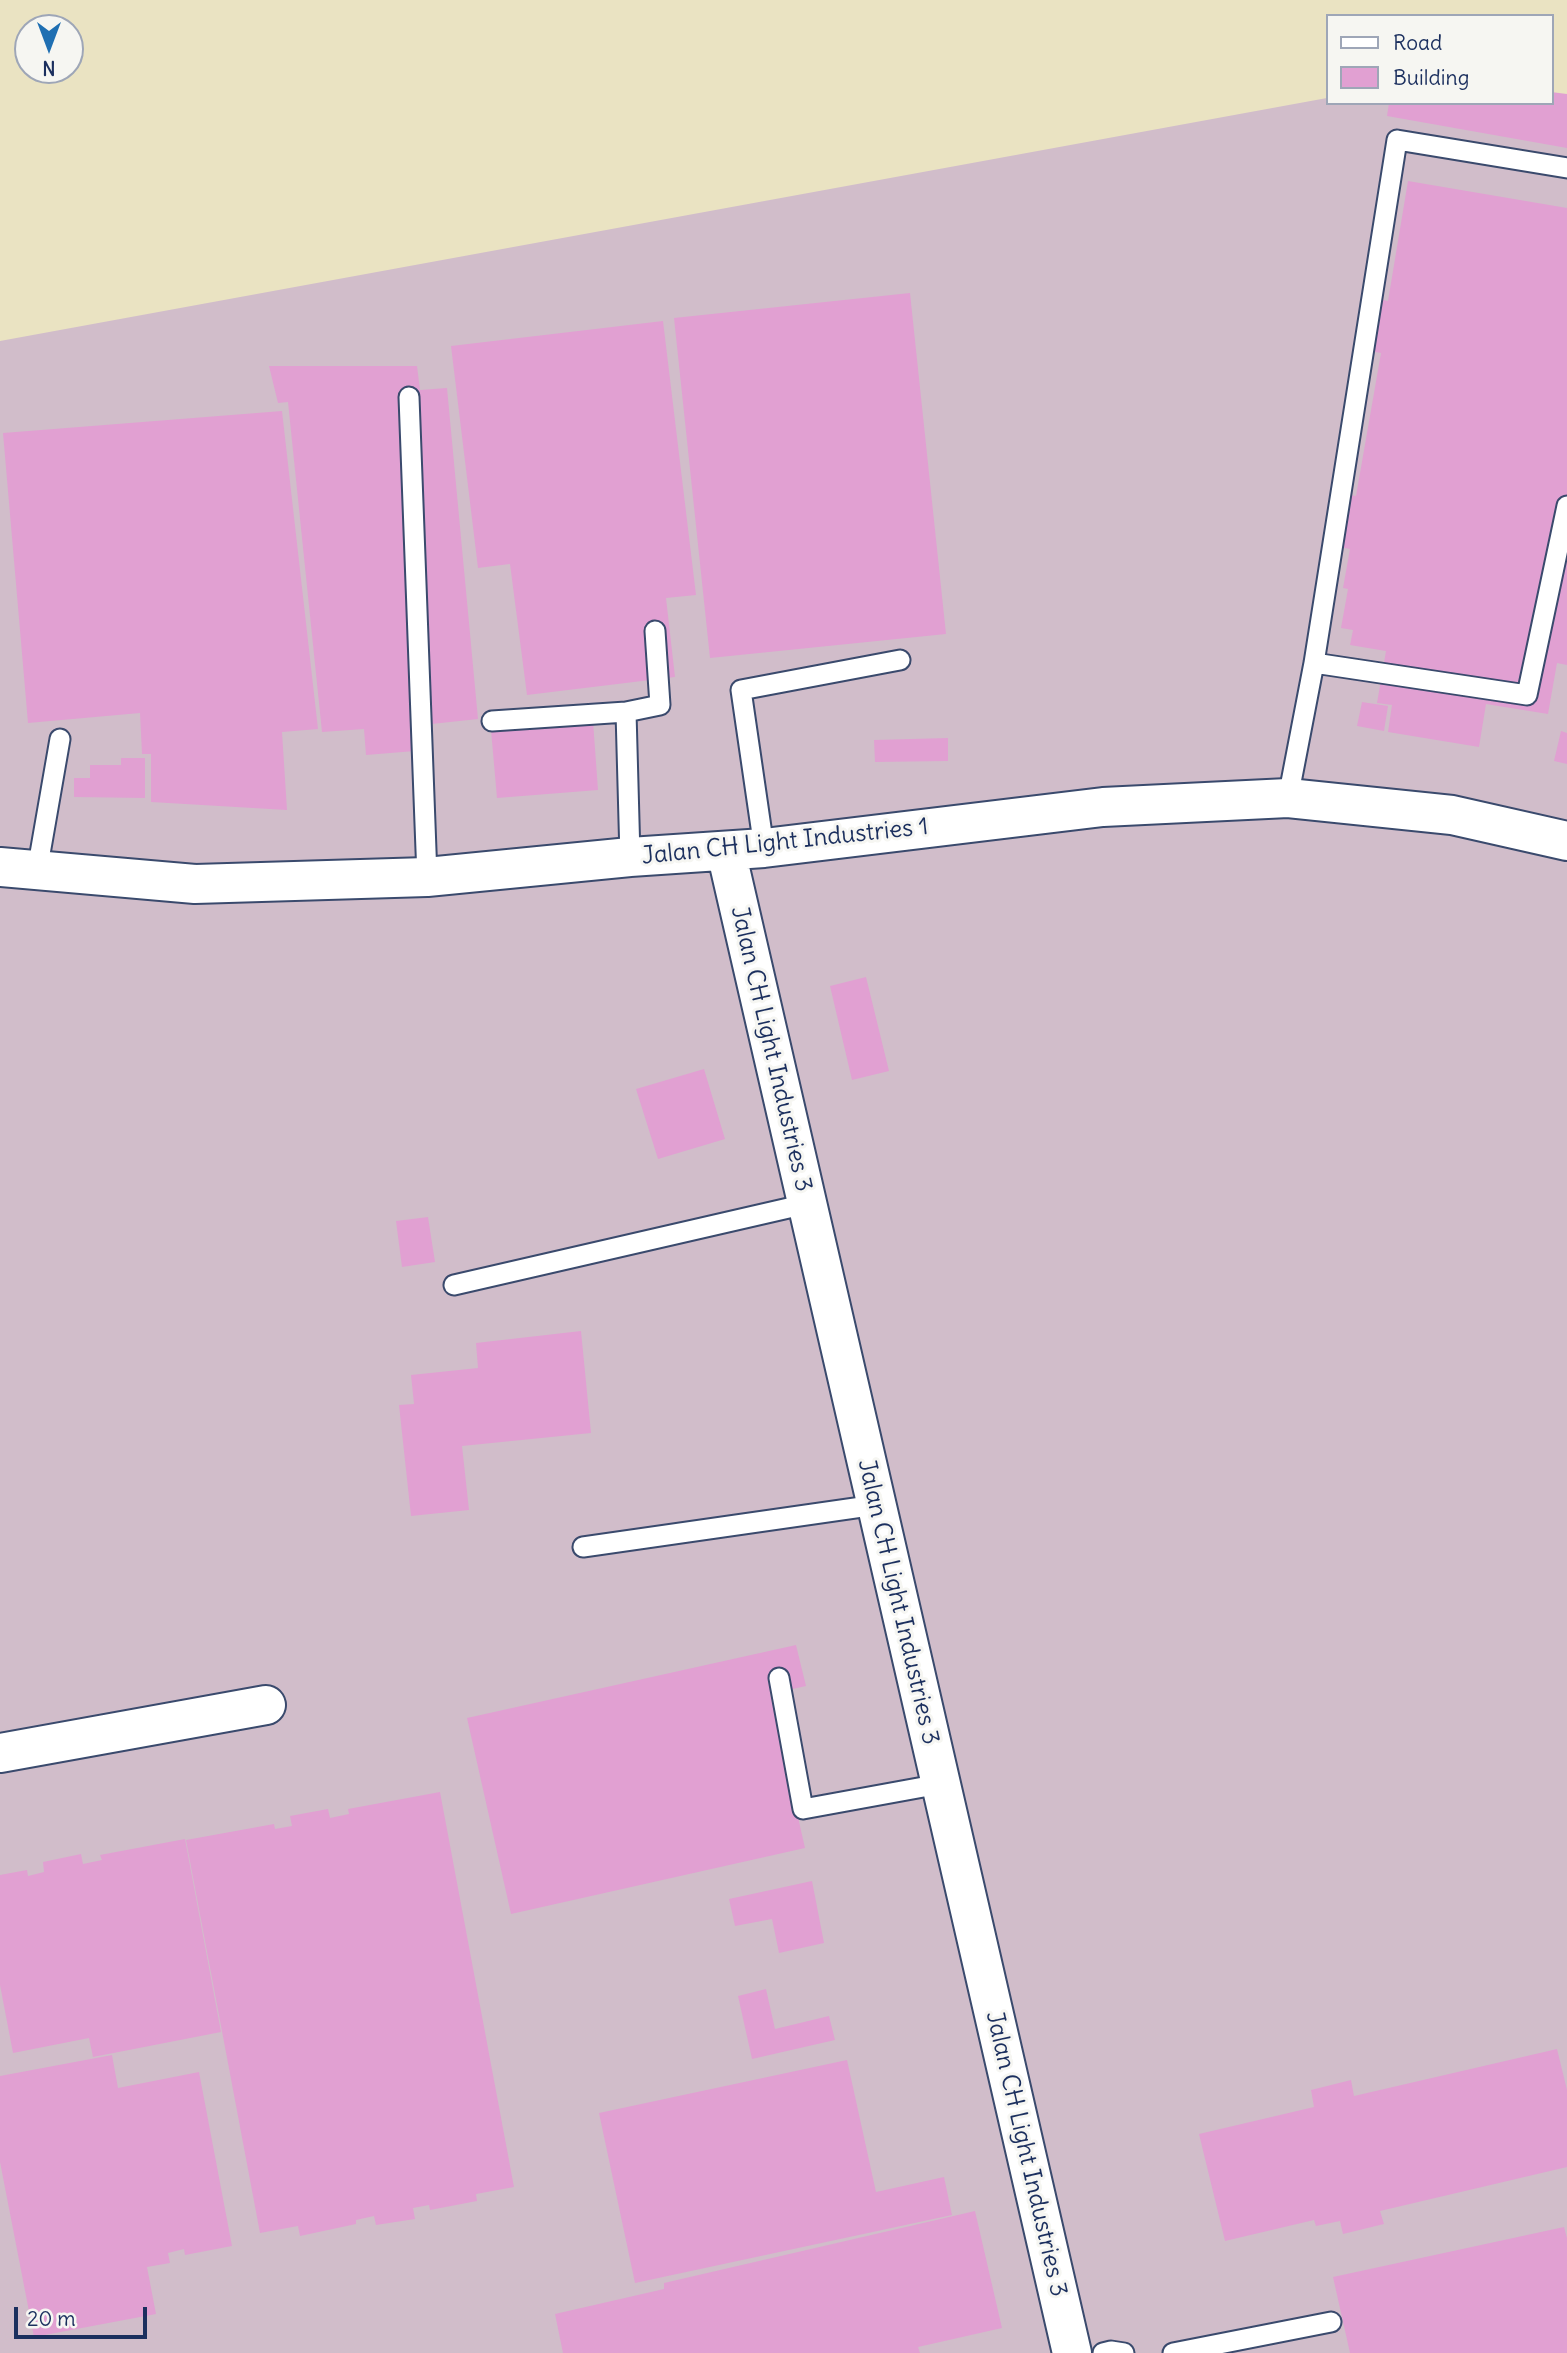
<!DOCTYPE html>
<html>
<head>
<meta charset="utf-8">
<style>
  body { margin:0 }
  #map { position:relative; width:1567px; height:2353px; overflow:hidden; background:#eae3c2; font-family:Delius,sans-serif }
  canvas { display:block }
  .legend { position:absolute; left:1326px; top:14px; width:228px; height:91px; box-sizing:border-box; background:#f6f6f2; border:2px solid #9ea6b7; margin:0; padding:9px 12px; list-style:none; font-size:21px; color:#1b2f5e }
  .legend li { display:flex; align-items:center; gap:14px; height:35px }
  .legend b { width:35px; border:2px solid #9ea6b7 }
  .north { position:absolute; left:14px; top:14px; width:70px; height:70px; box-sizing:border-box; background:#f6f6f2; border:2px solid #9ea6b7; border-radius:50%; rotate:180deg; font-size:19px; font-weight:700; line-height:28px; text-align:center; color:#1b2f5e }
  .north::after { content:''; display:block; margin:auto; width:24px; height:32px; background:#1f6fb2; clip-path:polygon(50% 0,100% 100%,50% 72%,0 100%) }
  .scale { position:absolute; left:14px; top:2307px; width:133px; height:32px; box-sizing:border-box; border:4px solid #1b2f5e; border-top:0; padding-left:9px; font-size:21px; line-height:24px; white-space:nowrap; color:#1b2f5e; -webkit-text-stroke:5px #f6f6f2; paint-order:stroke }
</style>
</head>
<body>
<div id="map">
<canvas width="1567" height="2353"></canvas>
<ul class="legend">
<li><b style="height:9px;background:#fff"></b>Road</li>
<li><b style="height:19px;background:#e1a0d2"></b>Building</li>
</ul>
<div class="north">N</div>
<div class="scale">20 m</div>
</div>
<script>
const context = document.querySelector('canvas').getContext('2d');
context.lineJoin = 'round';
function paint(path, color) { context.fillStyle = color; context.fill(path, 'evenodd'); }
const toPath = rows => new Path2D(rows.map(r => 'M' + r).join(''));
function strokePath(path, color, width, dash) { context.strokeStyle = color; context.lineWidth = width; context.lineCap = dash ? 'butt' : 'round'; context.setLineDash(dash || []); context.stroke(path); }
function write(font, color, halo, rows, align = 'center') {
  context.font = font + ' Delius,sans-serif'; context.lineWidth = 6; context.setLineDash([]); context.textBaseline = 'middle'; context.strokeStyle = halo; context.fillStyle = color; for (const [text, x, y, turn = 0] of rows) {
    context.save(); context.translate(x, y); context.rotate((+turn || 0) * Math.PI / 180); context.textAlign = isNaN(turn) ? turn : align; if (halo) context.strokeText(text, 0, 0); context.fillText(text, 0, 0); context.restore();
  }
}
paint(toPath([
  [1327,98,1327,103,1541,103,1567,109,1567,2353,0,2353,0,341]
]), '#d1bdca');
paint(toPath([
  [1551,92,1567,94,1567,148,1387,116,1389,103,1551,103],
  [1408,181,1567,208,1567,665,1557,663,1548,714,1486,704,1479,747,1388,732,1392,705,1377,703,1386,651,1350,645,1353,630,1341,628,1348,589,1343,588,1350,549,1330,545,1339,493,1356,496,1381,353,1359,349,1368,297,1388,301],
  [910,293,946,634,710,658,674,318],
  [663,321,696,595,666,598,675,677,527,695,510,564,478,568,451,346],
  [269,366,417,366,420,390,447,388,478,719,413,726,415,751,366,755,364,729,322,732,288,402,278,403],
  [282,411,318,729,282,732,287,810,151,802,151,754,142,754,140,713,28,723,3,433],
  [1362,702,1388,706,1384,731,1357,726],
  [593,721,598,790,497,798,491,730],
  [1561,731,1567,733,1567,764,1554,761],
  [948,738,948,761,875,762,874,740],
  [121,758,145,758,145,798,74,797,74,778,90,778,90,765,121,765],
  [866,977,889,1071,852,1080,830,986],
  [704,1069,725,1139,658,1159,636,1089],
  [428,1217,435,1262,402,1267,396,1221],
  [581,1331,591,1433,462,1446,469,1510,411,1516,399,1405,414,1404,411,1375,478,1368,476,1343],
  [796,1645,806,1686,770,1694,805,1848,511,1914,467,1718],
  [440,1792,514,2187,476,2194,477,2201,430,2210,429,2205,413,2208,415,2219,376,2225,374,2216,356,2220,356,2224,300,2236,298,2226,260,2233,186,1840,274,1824,275,1829,292,1826,290,1816,328,1809,330,1818,349,1814,348,1809],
  [185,1839,221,2032,93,2057,89,2038,13,2053,0,1985,0,1875,27,1870,28,1876,44,1872,43,1862,81,1854,83,1864,102,1860,100,1855],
  [812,1881,824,1943,779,1953,772,1919,735,1926,729,1899],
  [766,1989,775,2029,829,2016,835,2040,752,2059,738,1996],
  [1557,2049,1567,2090,1567,2167,1380,2211,1384,2224,1343,2234,1340,2221,1316,2226,1314,2220,1225,2241,1199,2134,1314,2107,1311,2090,1351,2080,1354,2096],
  [112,2055,118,2088,199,2072,232,2246,185,2255,184,2249,168,2253,170,2263,147,2267,156,2314,34,2337,0,2162,0,2076],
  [847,2060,876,2192,944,2177,952,2215,635,2283,599,2113],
  [975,2211,1002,2328,918,2347,920,2353,563,2353,555,2314,664,2289,664,2283],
  [1564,2227,1567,2238,1567,2353,1350,2353,1333,2277]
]), '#e1a0d2');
const service = toPath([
  [409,397,427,877],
  [1314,663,1527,695,1567,506],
  [492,721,626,712],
  [1288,798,1314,663,1397,140,1567,168],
  [764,848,741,690,900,660],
  [630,857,626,712,660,705,655,631],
  [37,871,60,739],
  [454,1285,806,1204],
  [583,1547,876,1505],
  [779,1678,803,1809,940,1784],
  [1103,2353,1111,2351,1124,2353],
  [1173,2353,1331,2322]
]);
const minor = toPath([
  [726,851,1072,2353],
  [0,867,195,884,427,877,630,857,764,848,1103,807,1288,798,1452,815,1567,841],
  [0,1753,266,1705]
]);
strokePath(service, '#3a4a6d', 23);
strokePath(minor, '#3a4a6d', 42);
strokePath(service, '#fff', 19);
strokePath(minor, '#fff', 38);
write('24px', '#1b2f5e', '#f6f6f2', [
  ["Jalan CH Light Industries 1",785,842,-6],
  ["Jalan CH Light Industries 3",771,1049,77],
  ["Jalan CH Light Industries 3",898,1602,77],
  ["Jalan CH Light Industries 3",1026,2154,77]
]);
</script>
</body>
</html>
